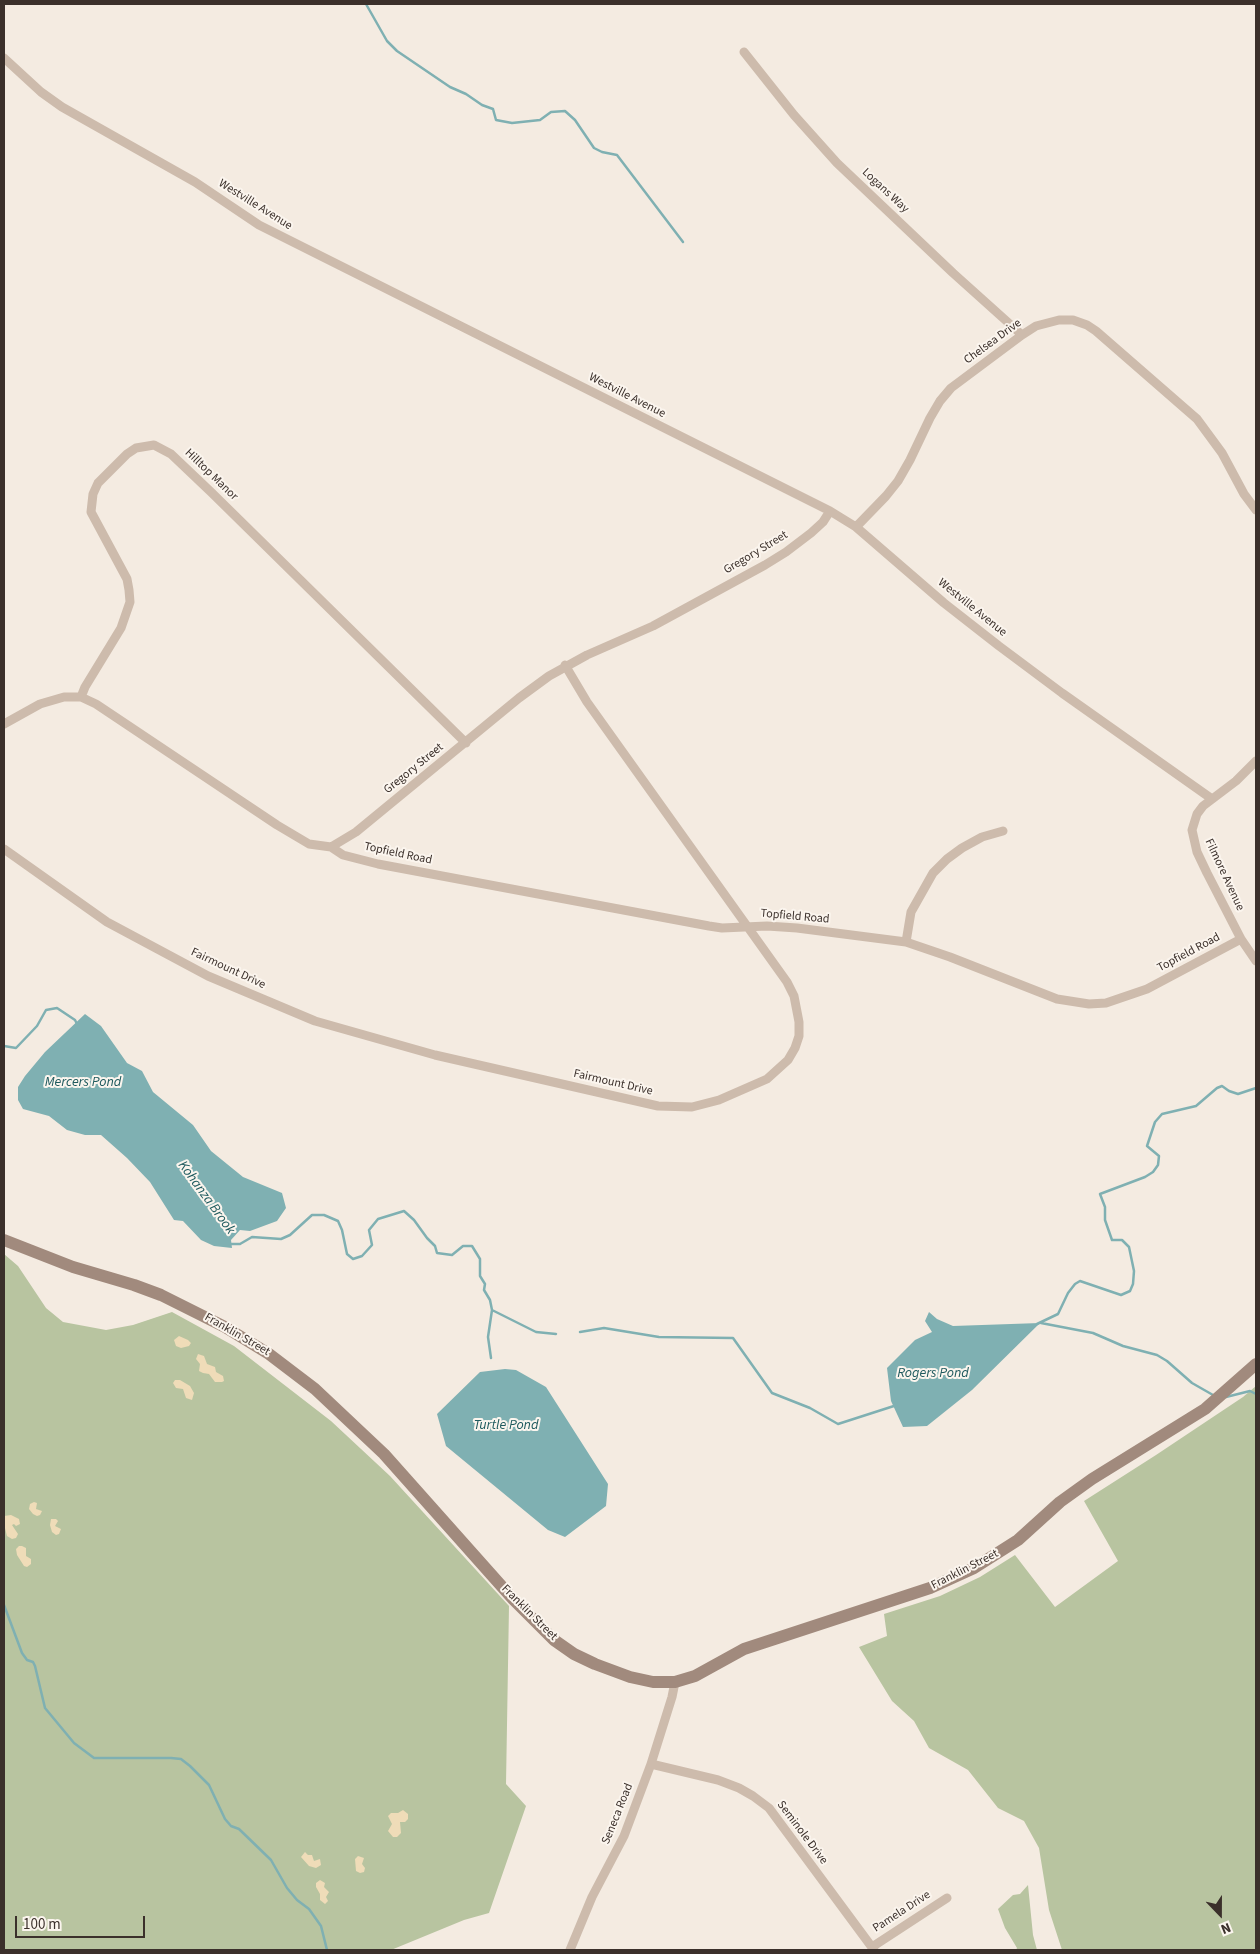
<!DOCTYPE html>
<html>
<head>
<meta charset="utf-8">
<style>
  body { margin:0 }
  #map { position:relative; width:1260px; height:1954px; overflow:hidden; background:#f4ebe1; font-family:"Source Sans 3",sans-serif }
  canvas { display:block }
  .frame { position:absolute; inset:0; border:5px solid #3b302b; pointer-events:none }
  .north { position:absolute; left:1195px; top:1889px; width:50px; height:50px; -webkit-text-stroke:4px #fbf5ee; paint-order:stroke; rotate:158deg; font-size:14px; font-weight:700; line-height:20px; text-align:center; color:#3b302b }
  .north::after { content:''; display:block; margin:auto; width:18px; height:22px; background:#3b302b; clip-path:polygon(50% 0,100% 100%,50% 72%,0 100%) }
  .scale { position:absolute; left:15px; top:1916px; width:130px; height:22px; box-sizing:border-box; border:2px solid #3b302b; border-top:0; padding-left:6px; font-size:15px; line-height:18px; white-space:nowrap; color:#3b302b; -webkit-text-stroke:4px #fbf5ee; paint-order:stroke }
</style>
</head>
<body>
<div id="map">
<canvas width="1260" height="1954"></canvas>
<div class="frame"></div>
<div class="north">N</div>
<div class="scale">100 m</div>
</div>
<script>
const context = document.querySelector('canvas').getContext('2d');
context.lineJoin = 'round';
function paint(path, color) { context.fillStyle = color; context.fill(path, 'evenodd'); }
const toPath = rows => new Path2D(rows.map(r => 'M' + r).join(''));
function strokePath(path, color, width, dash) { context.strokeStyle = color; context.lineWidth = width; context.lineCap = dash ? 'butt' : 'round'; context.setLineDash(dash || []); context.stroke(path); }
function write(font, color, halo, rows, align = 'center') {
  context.font = font + ' "Source Sans 3",sans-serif'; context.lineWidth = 4; context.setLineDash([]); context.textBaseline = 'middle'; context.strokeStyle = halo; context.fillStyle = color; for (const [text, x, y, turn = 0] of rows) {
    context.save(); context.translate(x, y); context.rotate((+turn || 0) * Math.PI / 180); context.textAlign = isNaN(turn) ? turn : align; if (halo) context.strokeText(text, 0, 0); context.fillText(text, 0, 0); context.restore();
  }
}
paint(toPath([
  [4,1254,18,1266,46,1308,63,1322,106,1330,133,1325,172,1312,234,1346,331,1421,390,1476,509,1606,506,1784,526,1806,489,1913,464,1920,391,1950,4,1950],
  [1256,1386,1256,1950,1062,1950,1049,1910,1039,1848,1024,1821,998,1808,968,1770,929,1748,914,1721,892,1701,859,1647,887,1636,884,1614,940,1596,980,1577,1015,1555,1055,1607,1118,1561,1084,1501,1156,1455,1243,1397],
  [1028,1885,1033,1935,1037,1950,1016,1950,1017,1948,1005,1928,998,1909,1013,1895,1020,1894]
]), '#b8c4a0');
paint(toPath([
  [179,1336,188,1340,191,1343,189,1346,181,1348,176,1346,174,1340],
  [198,1354,204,1356,207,1364,215,1367,216,1372,223,1376,224,1381,222,1382,215,1382,209,1374,203,1373,199,1371,200,1364,196,1359],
  [175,1380,180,1380,190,1386,194,1393,192,1400,186,1398,183,1389,176,1388,173,1383],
  [34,1502,37,1503,36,1509,42,1511,40,1515,37,1516,33,1514,29,1509,30,1504],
  [11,1515,19,1519,20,1524,16,1526,14,1524,12,1525,18,1534,16,1538,12,1539,7,1536,4,1524,4,1516],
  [51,1519,56,1519,58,1521,55,1526,61,1529,59,1534,56,1535,52,1532,50,1525],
  [19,1546,22,1546,26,1548,26,1556,31,1559,31,1564,27,1567,24,1566,17,1555,16,1549],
  [403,1810,408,1814,408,1819,405,1822,400,1822,401,1833,397,1837,393,1837,388,1831,392,1824,388,1816,391,1813,398,1813],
  [305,1852,308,1855,312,1855,314,1861,320,1859,321,1865,316,1868,309,1866,301,1857],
  [358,1856,364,1858,362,1864,365,1868,364,1872,360,1873,356,1871,355,1859],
  [320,1880,325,1883,324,1887,329,1892,326,1897,328,1901,325,1904,320,1900,320,1894,316,1887,316,1883]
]), '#efdcb8');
paint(toPath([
  [85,1014,101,1026,127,1063,142,1071,153,1092,193,1125,211,1151,243,1177,282,1193,286,1208,277,1221,250,1231,240,1230,231,1240,232,1248,214,1246,201,1240,183,1221,174,1220,150,1182,127,1158,101,1135,85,1135,67,1130,49,1116,23,1109,18,1100,18,1087,25,1076,45,1052],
  [929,1312,937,1319,953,1326,1040,1323,972,1390,927,1426,903,1427,891,1401,887,1368,915,1340,932,1332,925,1321],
  [505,1369,516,1370,546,1387,608,1484,606,1506,565,1537,548,1530,446,1446,437,1414,480,1372]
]), '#7fb0b2');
strokePath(toPath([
  [366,4,387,41,397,51,450,87,466,94,482,105,493,109,496,120,512,123,540,120,551,112,565,111,575,120,594,148,602,152,617,155,683,242],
  [4,1046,16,1048,37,1026,46,1010,57,1008,75,1020,77,1024],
  [230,1244,240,1244,252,1237,281,1239,290,1235,312,1215,324,1215,338,1221,342,1230,347,1254,353,1259,362,1256,372,1245,369,1230,378,1219,404,1211,414,1220,427,1238,435,1246,437,1253,452,1255,463,1246,472,1246,480,1259,480,1276,485,1284,484,1290,490,1300,492,1310,488,1337,491,1358],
  [492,1310,536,1332,556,1334],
  [1041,1323,1093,1333,1123,1346,1157,1355,1167,1361,1192,1383,1213,1395],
  [1037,1324,1058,1314,1068,1293,1075,1284,1080,1281,1121,1295,1130,1291,1133,1284,1134,1271,1129,1247,1122,1240,1112,1240,1105,1220,1105,1207,1100,1194,1145,1177,1153,1172,1158,1165,1159,1156,1147,1146,1155,1122,1162,1114,1196,1106,1217,1088,1222,1086,1229,1091,1238,1094,1256,1088],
  [580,1332,604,1328,659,1337,733,1338,772,1393,810,1408,838,1424,897,1405],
  [1226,1397,1250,1391,1256,1394],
  [4,1605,22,1653,27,1660,33,1662,35,1666,45,1708,74,1743,94,1758,171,1758,181,1759,190,1766,209,1785,225,1819,231,1826,239,1829,271,1860,287,1888,297,1900,309,1909,321,1926,327,1950]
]), '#7fb0b2', 2.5);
strokePath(toPath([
  [744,52,794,115,837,163,953,273,1022,335],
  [4,58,41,92,62,107,195,182,259,225,830,511,856,527,944,603,999,646,1062,693,1212,799],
  [856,527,886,496,898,481,910,460,930,418,940,401,951,388,1022,335,1036,326,1059,320,1073,320,1087,325,1096,331,1197,419,1222,453,1244,494,1256,510],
  [81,697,85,687,121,628,130,602,129,590,127,579,91,512,93,494,98,483,127,454,136,448,154,445,171,454,212,493,466,743],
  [4,724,40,704,64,697,81,697,96,704,277,825,309,844,331,847,356,832,519,698,549,676,587,655,653,626,765,565,786,552,811,533,823,522,830,511],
  [1256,761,1236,781,1203,806,1197,814,1192,830,1197,852,1207,873,1241,939,1256,961],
  [331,847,343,855,378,864,709,926,722,928,767,926,797,928,906,942,950,957,1057,999,1089,1004,1106,1003,1147,989,1241,939],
  [4,849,107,922,208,976,315,1021,435,1055,658,1106,692,1107,719,1100,767,1079,788,1060,795,1048,799,1036,799,1022,794,996,787,982,587,702,565,665],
  [906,942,911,912,933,873,947,859,962,848,982,837,1003,831],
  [651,1764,718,1780,739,1788,753,1796,769,1808,874,1950],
  [872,1947,947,1898],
  [570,1950,592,1897,624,1836,651,1764,672,1697,675,1682]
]), '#cdbbac', 9);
strokePath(toPath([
  [4,1240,73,1267,134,1285,161,1295,225,1327,269,1354,315,1389,384,1454,513,1599,554,1640,574,1654,595,1664,630,1677,653,1682,675,1682,695,1676,744,1649,930,1588,974,1568,1018,1540,1060,1502,1092,1479,1205,1409,1256,1364]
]), '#a18a7d', 12);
write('12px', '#3b302b', '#fbf5ee', [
  ["Logans Way",885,191,43],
  ["Westville Avenue",255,205,32],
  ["Chelsea Drive",993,342,-36],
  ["Westville Avenue",627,396,27],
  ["Hilltop Manor",211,475,44],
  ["Gregory Street",756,553,-31],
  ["Westville Avenue",972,608,39],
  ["Gregory Street",414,769,-39],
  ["Topfield Road",398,854,12],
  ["Filmore Avenue",1224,875,65],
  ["Topfield Road",795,917,5],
  ["Topfield Road",1189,953,-28],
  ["Fairmount Drive",228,969,25],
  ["Fairmount Drive",613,1083,13],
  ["Franklin Street",237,1335,30],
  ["Franklin Street",965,1570,-27],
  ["Franklin Street",529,1613,45],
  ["Seneca Road",618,1814,-68],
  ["Seminole Drive",802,1833,53],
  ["Pamela Drive",902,1912,-33]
]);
write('italic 14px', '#1f5a5e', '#fbf5ee', [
  ["Mercers Pond",83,1083],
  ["Kohanza Brook",206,1198,54],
  ["Rogers Pond",933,1374],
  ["Turtle Pond",506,1426]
]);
</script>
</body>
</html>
